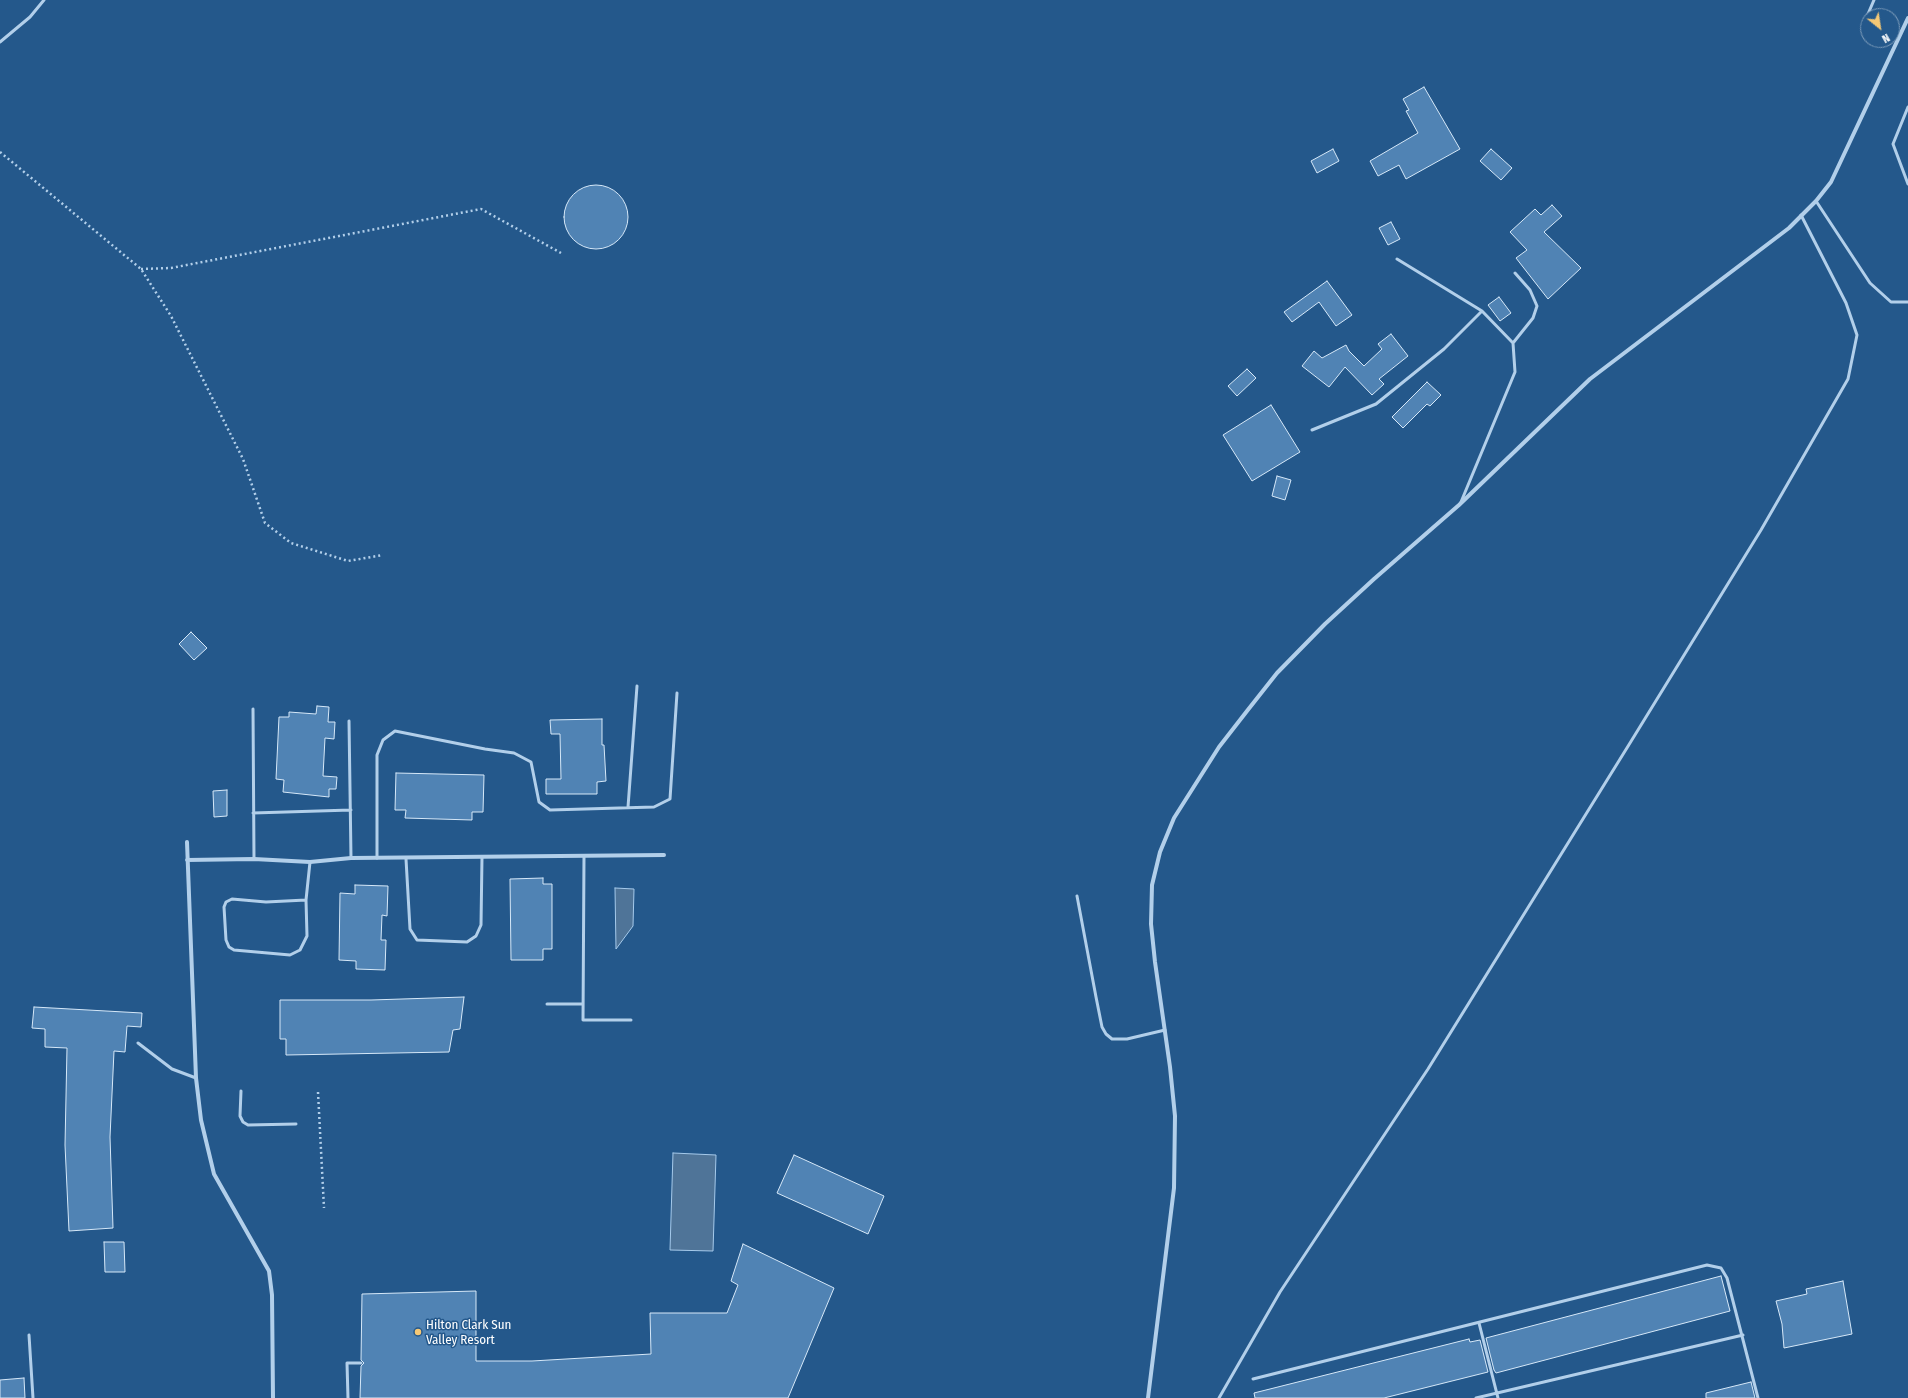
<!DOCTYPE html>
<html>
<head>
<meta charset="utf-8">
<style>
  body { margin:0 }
  #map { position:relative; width:1908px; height:1398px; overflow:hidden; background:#24588b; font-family:"Fira Sans Condensed",sans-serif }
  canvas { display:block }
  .north { position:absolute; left:1860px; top:8px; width:40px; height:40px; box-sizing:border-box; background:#24588b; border:1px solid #7c9bb9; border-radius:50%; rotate:150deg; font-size:11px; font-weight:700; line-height:16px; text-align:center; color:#fff }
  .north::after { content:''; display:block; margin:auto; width:14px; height:18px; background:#f5c875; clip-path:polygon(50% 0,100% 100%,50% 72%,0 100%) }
</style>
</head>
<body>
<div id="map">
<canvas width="1908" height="1398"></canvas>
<div class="north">N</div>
</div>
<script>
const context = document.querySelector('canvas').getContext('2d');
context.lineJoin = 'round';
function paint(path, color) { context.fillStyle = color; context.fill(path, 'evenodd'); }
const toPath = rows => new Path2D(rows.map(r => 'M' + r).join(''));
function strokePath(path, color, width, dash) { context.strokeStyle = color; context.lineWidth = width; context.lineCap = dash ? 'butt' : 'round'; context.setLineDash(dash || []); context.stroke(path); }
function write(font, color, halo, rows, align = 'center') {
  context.font = font + ' "Fira Sans Condensed",sans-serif'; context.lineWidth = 3; context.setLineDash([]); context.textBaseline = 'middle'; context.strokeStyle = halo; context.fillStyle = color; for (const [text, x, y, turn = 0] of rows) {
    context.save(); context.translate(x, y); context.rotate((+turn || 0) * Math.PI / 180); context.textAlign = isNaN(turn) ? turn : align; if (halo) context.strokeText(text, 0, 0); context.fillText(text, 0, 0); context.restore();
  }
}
const water = toPath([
  [615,888,634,889,633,926,616,949,615,888],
  [673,1153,716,1155,713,1251,670,1250,673,1153]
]);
paint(water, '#4f7498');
strokePath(water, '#a6caeb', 1);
const building = toPath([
  [1424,87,1460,149,1406,179,1399,165,1378,176,1370,161,1418,133,1406,111,1409,110,1403,99,1424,87],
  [1333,149,1339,161,1317,173,1311,161,1333,149],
  [1491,149,1512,168,1501,180,1480,161,1491,149],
  '564 217a32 32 0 1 1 64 0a32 32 0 1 1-64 0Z',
  [1552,205,1562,216,1544,232,1581,268,1548,299,1516,258,1527,250,1510,232,1535,209,1541,215,1552,205],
  [1391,222,1400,239,1388,245,1379,228,1391,222],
  [1327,281,1352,315,1336,326,1319,302,1292,322,1284,312,1327,281],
  [1499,297,1511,313,1500,321,1488,305,1499,297],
  [1391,334,1408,356,1379,379,1384,384,1372,395,1345,367,1329,387,1302,366,1314,351,1322,358,1346,345,1349,351,1364,366,1382,349,1378,344,1391,334],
  [1247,369,1256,378,1237,396,1228,386,1247,369],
  [1427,382,1441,395,1430,406,1427,404,1403,428,1392,417,1427,382],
  [1271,405,1300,452,1252,481,1223,435,1271,405],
  [1277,476,1291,480,1285,500,1272,496,1277,476],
  [191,632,207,648,194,660,179,644,191,632],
  [317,706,329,707,328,722,335,722,334,739,325,738,323,776,337,777,336,789,329,789,329,797,283,792,284,780,276,779,279,717,289,717,289,712,316,714,317,706],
  [602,719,602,745,604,745,606,781,597,782,597,794,546,794,546,779,561,779,560,734,551,734,550,720,602,719],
  [396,773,484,775,483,812,472,812,472,820,405,818,406,810,395,810,396,773],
  [227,790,227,816,214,817,213,791,227,790],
  [543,878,543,884,552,884,552,949,543,949,543,960,511,960,510,879,543,878],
  [355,885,388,886,387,916,382,915,381,940,386,940,385,970,356,969,356,961,339,960,340,893,355,894,355,885],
  [464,997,460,1029,453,1030,449,1052,286,1055,286,1039,280,1039,280,1000,371,1000,464,997],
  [34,1007,142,1013,141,1027,127,1026,125,1052,114,1051,110,1137,113,1228,69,1231,65,1145,67,1048,45,1047,45,1029,32,1028,34,1007],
  [794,1155,884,1196,868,1234,777,1193,794,1155],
  [104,1242,124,1242,125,1272,105,1272,104,1242],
  [743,1244,834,1288,788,1398,360,1398,361,1366,364,1363,361,1360,362,1294,476,1291,476,1361,532,1361,651,1354,650,1313,727,1313,738,1285,731,1281,743,1244],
  [1721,1276,1730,1311,1496,1373,1494,1370,1486,1338,1721,1276],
  [1843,1281,1852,1334,1784,1348,1782,1324,1776,1301,1807,1294,1806,1289,1843,1281],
  [1469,1339,1470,1342,1480,1340,1488,1372,1384,1398,1255,1398,1254,1393,1469,1339],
  [24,1378,25,1398,0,1398,0,1380,24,1378],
  [1751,1382,1755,1398,1706,1398,1706,1393,1751,1382]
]);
paint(building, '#5083b4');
strokePath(building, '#d6e8f8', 1);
strokePath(toPath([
  [0,152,141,269,171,316,243,459,265,523,291,543,348,561,383,555],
  [141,269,171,268,481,209,561,253],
  [318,1092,324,1208]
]), '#b2cfea', 2.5, [2, 3]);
strokePath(toPath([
  [1868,14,1874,0],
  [0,42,30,17,44,0],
  [1908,107,1893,144,1908,184],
  [1816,201,1870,283,1891,302,1908,302],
  [1397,259,1482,311,1513,343,1515,372,1461,502],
  [1513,343,1533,318,1537,306,1530,290,1515,273],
  [1312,430,1376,404,1444,349,1482,311],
  [253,709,254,859],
  [349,721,351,858],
  [628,807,637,686],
  [253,813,351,810],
  [584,856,583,1020,631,1020],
  [377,858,377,755,383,740,395,731,485,749,514,753,531,762,539,802,550,810,654,807,670,799,677,693],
  [406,859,410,929,417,940,467,942,476,936,481,925,482,857],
  [1077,896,1096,997,1102,1027,1106,1034,1112,1039,1127,1039,1165,1030],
  [306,900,266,902,232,899,226,902,224,907,226,940,229,947,234,950,290,955,300,950,307,936,306,900,310,862],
  [547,1004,583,1004],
  [138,1043,172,1069,196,1078],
  [241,1091,240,1116,243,1122,248,1125,296,1124],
  [1479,1323,1498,1398],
  [29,1335,33,1398],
  [1253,1379,1707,1265,1721,1268,1727,1278,1758,1398],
  [348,1398,347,1363,361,1363],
  [1219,1398,1280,1292,1428,1069,1630,743,1761,530,1848,379,1857,335,1846,303,1801,215],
  [1476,1398,1743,1335]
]), '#b2cfea', 3);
strokePath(toPath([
  [187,842,196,1078,201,1120,214,1174,269,1271,272,1295,273,1398],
  [187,860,254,859,310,862,351,858,664,855],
  [1148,1398,1174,1188,1175,1116,1170,1067,1155,962,1151,924,1152,885,1160,852,1174,818,1219,747,1247,711,1277,673,1325,624,1374,579,1459,505,1590,379,1789,228,1816,201,1831,182,1908,18]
]), '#b2cfea', 4);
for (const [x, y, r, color] of [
  [418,1332,4,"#f5c875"]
]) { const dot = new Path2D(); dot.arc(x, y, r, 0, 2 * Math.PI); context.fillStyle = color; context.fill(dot); strokePath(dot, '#24588b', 1.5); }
write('13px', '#fff', '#24588b', [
  ["Hilton Clark Sun",426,1325],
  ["Valley Resort",426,1340]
], 'left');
</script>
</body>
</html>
